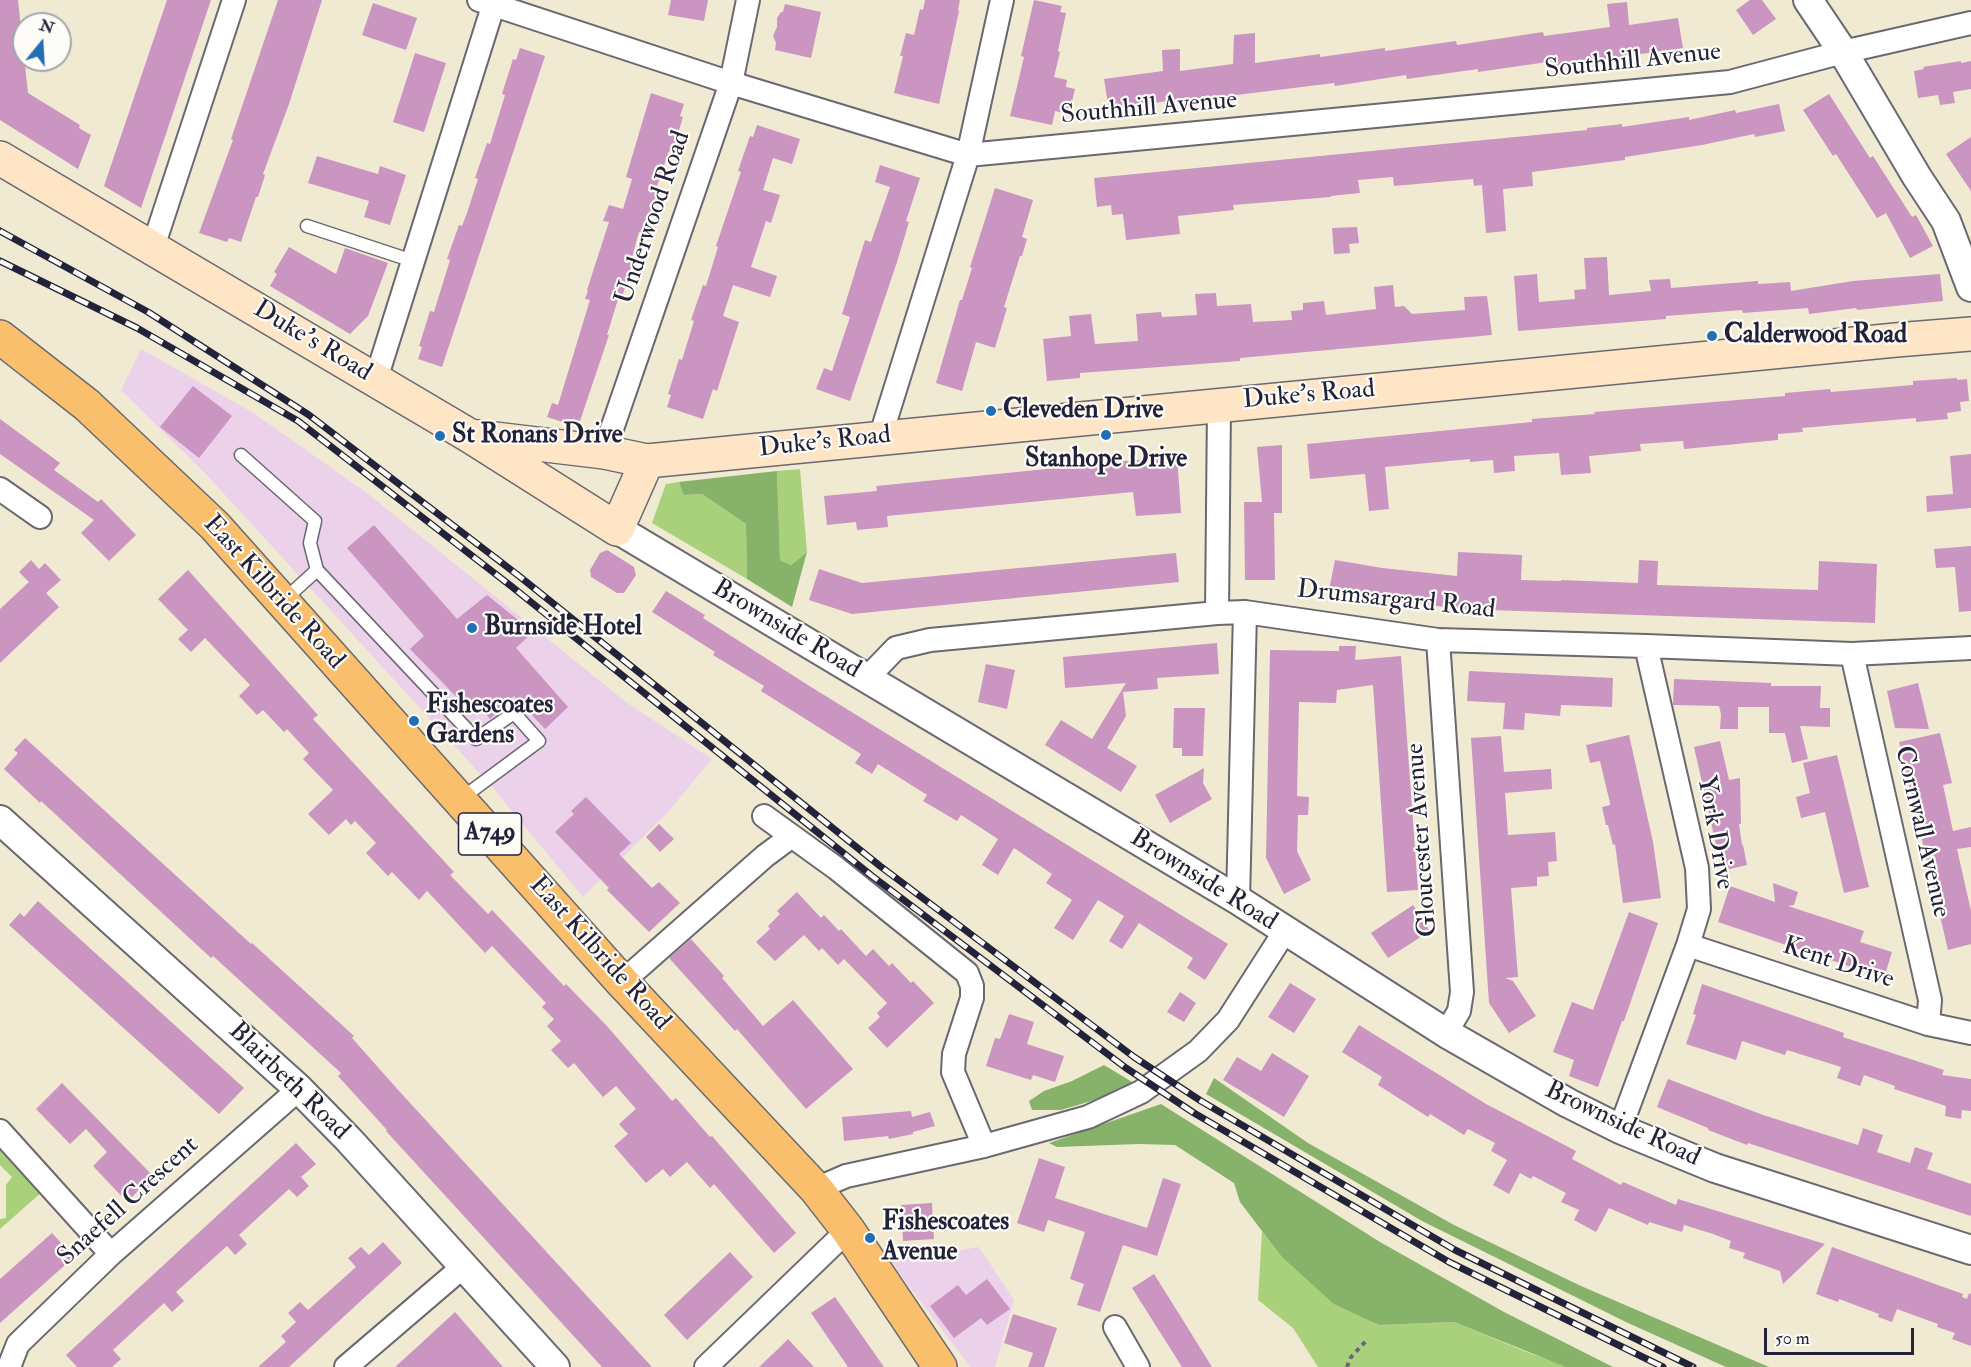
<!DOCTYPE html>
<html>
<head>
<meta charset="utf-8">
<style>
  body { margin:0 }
  #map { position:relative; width:1971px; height:1367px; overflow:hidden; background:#f1ead2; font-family:"IM FELL Double Pica",serif }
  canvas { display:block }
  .north { position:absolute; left:12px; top:12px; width:60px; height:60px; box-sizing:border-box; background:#fdfcf7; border:2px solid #a5a5ac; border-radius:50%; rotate:18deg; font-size:16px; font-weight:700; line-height:24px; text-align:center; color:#22223b }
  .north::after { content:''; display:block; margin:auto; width:21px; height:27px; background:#1f6fb2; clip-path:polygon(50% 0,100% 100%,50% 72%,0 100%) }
  .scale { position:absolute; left:1764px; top:1328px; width:150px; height:27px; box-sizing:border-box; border:3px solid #22223b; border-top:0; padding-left:8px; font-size:18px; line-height:21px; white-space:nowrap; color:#22223b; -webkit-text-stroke:4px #fdfcf7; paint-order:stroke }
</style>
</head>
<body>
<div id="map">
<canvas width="1971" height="1367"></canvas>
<div class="north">N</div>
<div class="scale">50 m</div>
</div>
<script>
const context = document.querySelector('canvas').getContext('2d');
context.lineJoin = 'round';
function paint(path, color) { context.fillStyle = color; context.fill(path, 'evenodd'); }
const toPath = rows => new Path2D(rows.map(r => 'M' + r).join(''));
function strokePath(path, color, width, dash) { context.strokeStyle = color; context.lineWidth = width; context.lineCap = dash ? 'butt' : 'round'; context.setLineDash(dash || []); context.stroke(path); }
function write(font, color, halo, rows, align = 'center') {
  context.font = font + ' "IM FELL Double Pica",serif'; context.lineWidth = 4.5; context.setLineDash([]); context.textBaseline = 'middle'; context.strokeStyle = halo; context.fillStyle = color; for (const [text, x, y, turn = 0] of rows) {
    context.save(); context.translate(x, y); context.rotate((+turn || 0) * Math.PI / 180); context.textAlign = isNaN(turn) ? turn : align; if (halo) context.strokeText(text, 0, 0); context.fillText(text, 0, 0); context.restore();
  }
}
paint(toPath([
  [141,349,252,412,367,493,626,702,712,759,668,812,583,897,493,788,205,473,121,390],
  [979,1247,1014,1300,995,1367,970,1367,891,1262]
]), '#ecd1ea');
paint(toPath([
  [800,469,807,552,791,565,780,560,777,471],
  [679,482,685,495,702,494,746,524,747,579,652,523,666,484],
  [0,1150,42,1192,0,1229,0,1219,6,1218,6,1185,12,1177,0,1165],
  [1262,1231,1281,1256,1378,1325,1454,1322,1529,1353,1571,1367,1318,1367,1293,1328,1258,1300]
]), '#a9d07a');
paint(toPath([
  [777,471,780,560,791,565,807,552,792,607,747,579,746,524,702,494,684,495,679,482],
  [1104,1065,1137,1085,1108,1096,1061,1110,1032,1110,1029,1101,1044,1091,1072,1081],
  [1214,1078,1308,1143,1454,1225,1581,1286,1769,1367,1726,1367,1628,1323,1422,1221,1206,1094],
  [1161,1104,1380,1242,1504,1312,1613,1367,1566,1367,1454,1322,1379,1325,1334,1304,1281,1256,1240,1202,1234,1183,1175,1145,1139,1144,1057,1147,1049,1143]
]), '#86b26a');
paint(toPath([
  [0,0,18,0,28,93,80,125,79,128,91,135,78,169,0,120],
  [167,0,211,0,141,208,104,186],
  [278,0,322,0,289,104,263,174,265,175,258,197,256,197,241,242,229,238,227,242,199,233,233,140,231,139],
  [671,0,708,0,704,21,668,15],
  [925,0,960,0,958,10,959,11,939,104,894,93,903,56,900,56,906,33,914,35,920,9,923,10],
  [1034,0,1062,6,1060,12,1066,13,1058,51,1060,52,1054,77,1067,80,1066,87,1075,89,1069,114,1055,111,1052,125,1010,116,1024,57,1021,56],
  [1750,0,1762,0,1776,19,1753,35,1736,10],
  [1627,2,1629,25,1678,18,1683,48,1555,66,1554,61,1478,72,1478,69,1407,79,1406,75,1335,86,1334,83,1180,102,1180,99,1109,110,1104,79,1163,71,1162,50,1180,49,1180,71,1233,64,1234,35,1255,33,1255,63,1320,54,1320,57,1385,48,1385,51,1456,41,1457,45,1543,32,1544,36,1610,27,1607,4],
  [373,3,417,18,406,50,362,35],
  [785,4,821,12,811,58,775,50,776,43,773,36,777,27,777,18,781,12,783,12],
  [520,48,545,56,442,367,418,359,422,347,419,346,430,311,434,312,450,260,447,259,459,225,462,226,467,213,478,179,475,178,487,143,490,144,505,95,502,94,513,59,516,60],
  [415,53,446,63,424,132,393,122],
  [1961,61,1961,63,1971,61,1971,89,1953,92,1955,103,1940,105,1938,95,1918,98,1914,71,1924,69,1923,67],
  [651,93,684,104,680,116,683,117,672,152,669,151,657,186,660,187,649,222,646,221,642,233,639,232,631,261,633,262,622,297,619,296,607,335,609,335,578,427,547,417,552,403,558,405,590,300,585,299,588,291,587,290,609,222,603,221,609,205,623,209,632,179,626,177],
  [1829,94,1870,158,1873,156,1912,217,1916,215,1933,246,1910,258,1886,213,1877,218,1836,154,1833,156,1803,110],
  [1779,104,1785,131,1755,137,1754,134,1702,145,1625,157,1625,160,1532,172,1533,186,1503,189,1506,231,1486,233,1482,185,1474,186,1473,179,1394,186,1393,177,1358,180,1360,193,1331,196,1331,197,1233,205,1234,210,1178,216,1180,234,1126,240,1123,214,1112,215,1111,205,1097,207,1094,178,1587,130,1587,128,1622,124,1622,127,1689,117,1689,120,1735,110,1736,113],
  [757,125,800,139,792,164,773,158,763,190,780,195,771,223,766,221,751,267,777,276,770,297,733,285,723,316,739,322,717,391,713,389,703,419,667,407,671,395,668,394,679,359,682,360,694,321,691,320,703,285,706,286,718,247,716,246,741,172,738,171,750,136,753,137],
  [1971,137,1971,191,1946,154],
  [317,156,378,174,380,166,406,175,390,225,364,217,369,201,308,183],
  [880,165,920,178,906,221,909,222,897,262,850,401,816,389,824,368,832,371,850,317,842,314,865,240,871,242,890,187,875,182],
  [995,188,1033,200,1022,237,1027,239,1022,256,1020,256,1004,307,1007,308,995,348,976,342,962,391,936,383,960,300,962,300,972,268,970,267],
  [1357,227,1359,243,1349,244,1350,253,1334,254,1332,228],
  [289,247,336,274,345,248,388,263,368,316,350,334,270,286,277,274,274,272],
  [1607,257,1609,295,1651,291,1649,280,1670,279,1671,288,1758,281,1758,284,1790,282,1791,291,1853,281,1940,274,1943,301,1857,310,1856,308,1809,314,1808,308,1743,313,1742,310,1666,316,1666,319,1518,331,1514,276,1537,274,1539,302,1575,299,1574,290,1586,289,1584,258],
  [1393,285,1395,307,1404,306,1412,314,1465,310,1464,297,1487,296,1492,335,1240,358,1240,361,1080,373,1080,378,1047,381,1043,339,1071,336,1069,316,1091,314,1095,344,1138,341,1136,314,1161,312,1162,317,1197,315,1195,294,1216,293,1217,306,1251,304,1253,322,1292,320,1291,311,1303,310,1303,303,1324,301,1326,315,1376,309,1374,287],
  [1957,378,1957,380,1967,379,1969,401,1960,402,1961,411,1947,413,1948,419,1916,422,1916,418,1802,428,1803,432,1778,434,1778,440,1684,449,1683,441,1640,444,1641,451,1589,456,1591,473,1561,475,1559,453,1514,456,1515,471,1494,473,1493,460,1470,462,1470,459,1385,467,1389,509,1369,511,1365,474,1310,479,1307,444,1532,422,1532,419,1595,414,1594,412,1785,396,1785,393,1830,389,1831,392,1913,385,1913,381],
  [193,386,232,416,199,458,160,427],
  [0,419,60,463,54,470,98,502,101,499,136,535,109,561,81,533,94,520,0,454],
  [1282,445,1282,513,1274,513,1275,580,1245,580,1244,502,1262,502,1257,447],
  [1971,454,1971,508,1927,512,1926,496,1953,494,1950,456],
  [1177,456,1181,513,1136,516,1133,492,887,516,888,527,857,530,856,522,827,525,824,496,877,491,876,486],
  [374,525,457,619,487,595,533,632,516,648,568,707,545,729,514,696,490,719,482,709,474,715,410,649,424,636,347,548],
  [1971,546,1971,611,1959,612,1955,567,1936,568,1934,549],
  [607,550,634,567,636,575,624,593,617,593,591,577,590,570,600,553],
  [1458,552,1522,555,1521,580,1561,581,1561,580,1638,583,1639,560,1658,561,1657,585,1818,590,1819,561,1877,564,1875,623,1460,609,1368,597,1329,590,1335,560,1382,568,1457,576],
  [1176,553,1179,582,852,614,809,600,819,569,862,583],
  [31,560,39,569,45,563,61,580,46,593,59,607,0,663,0,609,29,582,19,572],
  [188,570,318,715,313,719,454,872,450,875,488,914,492,910,564,986,566,984,606,1025,672,1101,676,1098,710,1137,712,1136,796,1233,774,1253,714,1184,710,1188,687,1162,670,1177,663,1169,646,1183,614,1146,628,1134,619,1124,636,1109,616,1086,603,1097,574,1063,568,1068,551,1050,561,1041,547,1026,554,1019,542,1007,546,1003,492,946,485,953,427,891,419,900,392,872,388,876,366,853,376,843,355,821,351,825,346,819,329,835,308,814,333,790,303,759,309,753,287,729,284,732,263,710,257,715,239,696,250,685,205,638,191,652,178,639,188,630,158,599],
  [666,591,705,615,703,618,811,687,1228,944,1205,980,1187,968,1193,958,1139,923,1122,949,1109,941,1124,916,1098,900,1073,940,1054,928,1072,900,1046,883,1052,874,1014,848,998,875,982,865,998,839,961,815,957,821,923,801,927,795,878,764,872,774,855,763,861,754,761,691,764,686,713,655,715,652,652,612],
  [1217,643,1219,674,1157,678,1158,689,1123,692,1126,716,1107,748,1137,766,1121,792,1045,745,1061,720,1092,739,1126,683,1065,688,1063,657],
  [1339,646,1356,646,1355,660,1401,656,1418,890,1387,892,1373,685,1337,690,1336,703,1299,702,1297,796,1309,797,1308,815,1298,815,1297,851,1311,880,1284,894,1266,858,1270,650,1339,651],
  [986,664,1015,670,1007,709,978,702],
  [1469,671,1613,678,1612,707,1561,705,1560,716,1525,713,1524,730,1503,729,1505,703,1467,701],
  [1674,679,1771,683,1771,686,1821,686,1820,708,1830,708,1830,727,1800,726,1808,759,1792,763,1785,733,1769,733,1769,707,1738,707,1738,729,1720,729,1721,714,1719,706,1673,705],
  [1918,683,1929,729,1895,728,1887,691],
  [1174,708,1205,708,1203,756,1182,756,1182,748,1173,748],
  [1940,733,1952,783,1943,785,1953,831,1971,827,1971,847,1957,849,1971,911,1971,944,1948,950,1899,742],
  [1629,735,1653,842,1661,898,1623,903,1615,844,1613,845,1608,825,1606,825,1602,807,1610,805,1610,803,1600,761,1590,763,1586,745],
  [1501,736,1504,772,1551,769,1552,789,1505,793,1508,835,1555,832,1557,861,1548,862,1549,876,1537,877,1537,886,1511,888,1518,977,1505,978,1513,981,1536,1016,1509,1033,1489,1003,1471,738],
  [25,738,251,944,252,943,354,1036,352,1038,400,1092,652,1367,602,1367,386,1131,387,1130,338,1076,341,1073,213,956,211,958,41,801,40,803,4,769,18,753,14,750],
  [1720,741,1729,780,1740,778,1741,824,1739,824,1742,845,1743,845,1747,865,1722,871,1694,747],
  [1837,755,1869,887,1844,893,1825,812,1801,818,1796,797,1810,793,1803,763],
  [1204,768,1203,783,1212,799,1170,823,1155,795],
  [586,797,631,843,619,854,652,888,659,882,680,903,649,932,607,890,609,888,555,832,574,814,571,811],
  [659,824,674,839,660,852,646,837],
  [1773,883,1798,892,1794,905,1788,906,1864,931,1860,942,1892,952,1884,978,1718,922,1730,886,1775,902],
  [797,892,821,918,824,915,839,931,841,929,866,956,873,949,889,966,892,963,911,983,913,981,934,1003,887,1048,868,1028,880,1017,877,1013,887,1003,844,959,838,965,822,948,819,951,804,935,775,961,756,942,770,929,768,926,780,914,777,911],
  [38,901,244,1088,219,1114,9,925,20,913,24,917],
  [1413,905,1430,931,1388,958,1371,933],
  [1629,912,1658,923,1624,1021,1622,1021,1598,1087,1569,1076,1574,1060,1553,1052,1572,1002,1593,1010],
  [691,939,724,976,722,978,763,1026,793,1000,853,1069,806,1109,737,1029,735,1031,669,958],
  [1290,983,1316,999,1294,1033,1268,1017],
  [1702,984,1844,1033,1843,1037,1944,1070,1942,1075,1971,1079,1971,1111,1962,1110,1961,1119,1945,1116,1946,1106,1894,1089,1895,1086,1864,1075,1860,1086,1837,1078,1841,1067,1787,1050,1785,1055,1742,1041,1736,1060,1686,1044,1696,1015,1693,1014],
  [1180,992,1196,1003,1184,1022,1167,1012],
  [1009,1014,1034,1022,1027,1044,1064,1056,1055,1082,1033,1075,1031,1080,986,1066,995,1038,1000,1039],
  [1359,1025,1486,1104,1576,1151,1572,1159,1621,1185,1623,1182,1676,1205,1678,1199,1825,1244,1783,1284,1780,1271,1743,1258,1745,1253,1729,1248,1731,1241,1713,1234,1684,1225,1682,1232,1649,1222,1648,1225,1609,1208,1596,1232,1574,1220,1579,1210,1561,1202,1566,1193,1533,1176,1531,1179,1520,1173,1509,1194,1493,1185,1507,1160,1491,1151,1495,1143,1468,1129,1464,1135,1430,1114,1428,1117,1378,1085,1382,1077,1342,1052],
  [1272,1053,1309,1076,1284,1117,1223,1080,1237,1057,1261,1071],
  [1668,1079,1763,1115,1858,1145,1863,1128,1883,1135,1877,1152,1910,1163,1915,1147,1933,1153,1927,1169,1971,1184,1971,1216,1748,1143,1747,1145,1708,1130,1708,1128,1657,1107],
  [62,1083,157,1180,146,1191,142,1187,127,1202,93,1166,107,1152,86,1129,70,1144,36,1109],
  [911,1111,912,1117,930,1112,935,1126,913,1132,913,1134,889,1139,888,1136,844,1141,842,1117],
  [296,1143,316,1164,301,1177,309,1186,297,1197,289,1189,239,1235,247,1244,235,1255,227,1246,176,1292,184,1301,172,1312,164,1303,127,1337,113,1350,121,1359,112,1367,77,1367,66,1355],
  [1039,1158,1065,1167,1055,1198,1147,1228,1163,1178,1181,1184,1157,1256,1123,1245,1100,1312,1077,1305,1084,1284,1070,1279,1085,1232,1048,1220,1044,1232,1017,1223],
  [932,1203,934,1239,903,1241,901,1205],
  [52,1233,74,1257,0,1323,0,1279],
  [383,1242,402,1263,289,1367,258,1367,286,1342,281,1336,296,1322,288,1313,300,1302,308,1310,356,1267,348,1258,361,1247,369,1255],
  [1832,1247,1963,1294,1962,1297,1967,1299,1969,1293,1971,1294,1971,1346,1952,1339,1955,1333,1937,1327,1938,1324,1897,1309,1892,1322,1878,1317,1879,1314,1839,1299,1838,1302,1816,1294],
  [730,1252,753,1277,687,1340,664,1315],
  [1154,1274,1181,1317,1212,1367,1182,1367,1132,1288],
  [987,1279,1010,1309,987,1325,981,1318,954,1338,930,1306,958,1285,966,1295],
  [835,1297,884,1367,848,1367,811,1313],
  [455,1312,503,1367,395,1367,416,1348],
  [1013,1314,1057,1328,1044,1367,1028,1367,1033,1353,1004,1343],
  [788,1339,814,1367,759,1367,777,1350]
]), '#ca95c0');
const service = toPath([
  [307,226,413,261],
  [241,455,315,521,310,543,317,570,283,601],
  [317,570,476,739,514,713,539,741,462,798]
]);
const minor = toPath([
  [479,0,731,83,968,155,1730,82,1843,52,1971,23],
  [153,247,234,0],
  [376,379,495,0],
  [880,438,968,155,1002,0],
  [604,452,731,83,748,0],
  [0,489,40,517],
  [1217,613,1219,405],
  [1438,640,1462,992,1459,1011,1446,1033],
  [1852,654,1930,1000,1928,1024],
  [867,678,896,648,930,640,1217,613,1245,612,1438,640,1646,646,1852,654,1971,648],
  [764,816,836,868,967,973,972,986,972,998,954,1054,953,1072,984,1146],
  [1238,900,1245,612],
  [1688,945,1928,1024,1971,1033],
  [622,982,765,856,792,836],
  [1620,1129,1688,945,1699,909,1697,868,1646,646],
  [0,1131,111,1254],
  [816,1189,846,1176,984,1146,1088,1117,1141,1092,1198,1051,1228,1020,1285,931],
  [1115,1327,1138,1367],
  [9,1367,18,1344,111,1254,299,1089],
  [346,1367,464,1266],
  [706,1367,848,1230]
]);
const tertiary = toPath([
  [1808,0,1843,52,1917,177,1946,221,1971,287],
  [617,529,1238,900,1446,1033,1568,1103,1620,1129,1715,1168,1971,1250],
  [0,820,299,1089,349,1140,555,1367]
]);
const secondary = toPath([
  [0,158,470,436,617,529,647,461],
  [470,436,604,452,647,461,1896,340,1971,334]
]);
const primary = toPath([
  [0,337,87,405,215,526,622,982,816,1189,848,1230,940,1367]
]);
strokePath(service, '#6a6870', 15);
strokePath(minor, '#6a6870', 26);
strokePath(tertiary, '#6a6870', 32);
strokePath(secondary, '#6a6870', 36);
strokePath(primary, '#6a6870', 36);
strokePath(toPath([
  [1347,1367,1351,1357,1367,1340]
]), '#6a6870', 4, [4.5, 4.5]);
strokePath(service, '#fff', 12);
strokePath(minor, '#fff', 22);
strokePath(tertiary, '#fff', 28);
strokePath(secondary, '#fde5c5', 33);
strokePath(primary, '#f9bf6d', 33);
const rail = toPath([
  [0,231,148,312,309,415,519,576,880,866,1134,1057,1201,1101,1455,1250,1693,1367],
  [0,261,137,328,298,421,511,586,872,876,1126,1068,1194,1113,1449,1262,1663,1367]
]);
strokePath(rail, '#22223b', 7);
strokePath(rail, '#fdfcf7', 4.5, [14]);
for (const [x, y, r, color] of [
  [1712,336,6,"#1f6fb2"],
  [991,411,6,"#1f6fb2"],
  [1106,435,6,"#1f6fb2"],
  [440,436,6,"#1f6fb2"],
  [472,628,6,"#1f6fb2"],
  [414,721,6,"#1f6fb2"],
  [870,1238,6,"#1f6fb2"]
]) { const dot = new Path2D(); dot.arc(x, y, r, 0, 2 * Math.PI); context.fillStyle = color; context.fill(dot); strokePath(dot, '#fdfcf7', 2); }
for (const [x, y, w] of [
  [490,834,63]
]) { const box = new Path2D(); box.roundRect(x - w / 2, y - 21, w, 42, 4.5); context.fillStyle = '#fdfcf7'; context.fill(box); strokePath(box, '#22223b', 1.5); }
write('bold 24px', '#22223b', null, [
  ["A749",490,834]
]);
write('26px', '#22223b', '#fdfcf7', [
  ["Southhill Avenue",1633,62,-6],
  ["Southhill Avenue",1149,109,-5],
  ["Underwood Road",654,218,-71],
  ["Duke's Road",312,342,31],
  ["Duke's Road",1309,396,-5],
  ["Duke's Road",825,443,-6],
  ["East Kilbride Road",273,593,48],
  ["Drumsargard Road",1396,601,6],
  ["Brownside Road",786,630,31],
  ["Cornwall Avenue",1921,832,77],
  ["York Drive",1714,833,80],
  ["Gloucester Avenue",1423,840,-94],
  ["Brownside Road",1203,881,32],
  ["East Kilbride Road",599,954,48],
  ["Kent Drive",1838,964,18],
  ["Blairbeth Road",288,1082,44],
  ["Brownside Road",1622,1125,25],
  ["Snaefell Crescent",129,1202,-42]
]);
write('bold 26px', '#22223b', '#fdfcf7', [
  ["Calderwood Road",1724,336],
  ["Cleveden Drive",1003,411],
  ["St Ronans Drive",452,436],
  ["Stanhope Drive",1106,460,"center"],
  ["Burnside Hotel",484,628],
  ["Fishescoates",426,706],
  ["Gardens",426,736],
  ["Fishescoates",882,1223],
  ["Avenue",882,1253]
], 'left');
</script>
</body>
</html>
